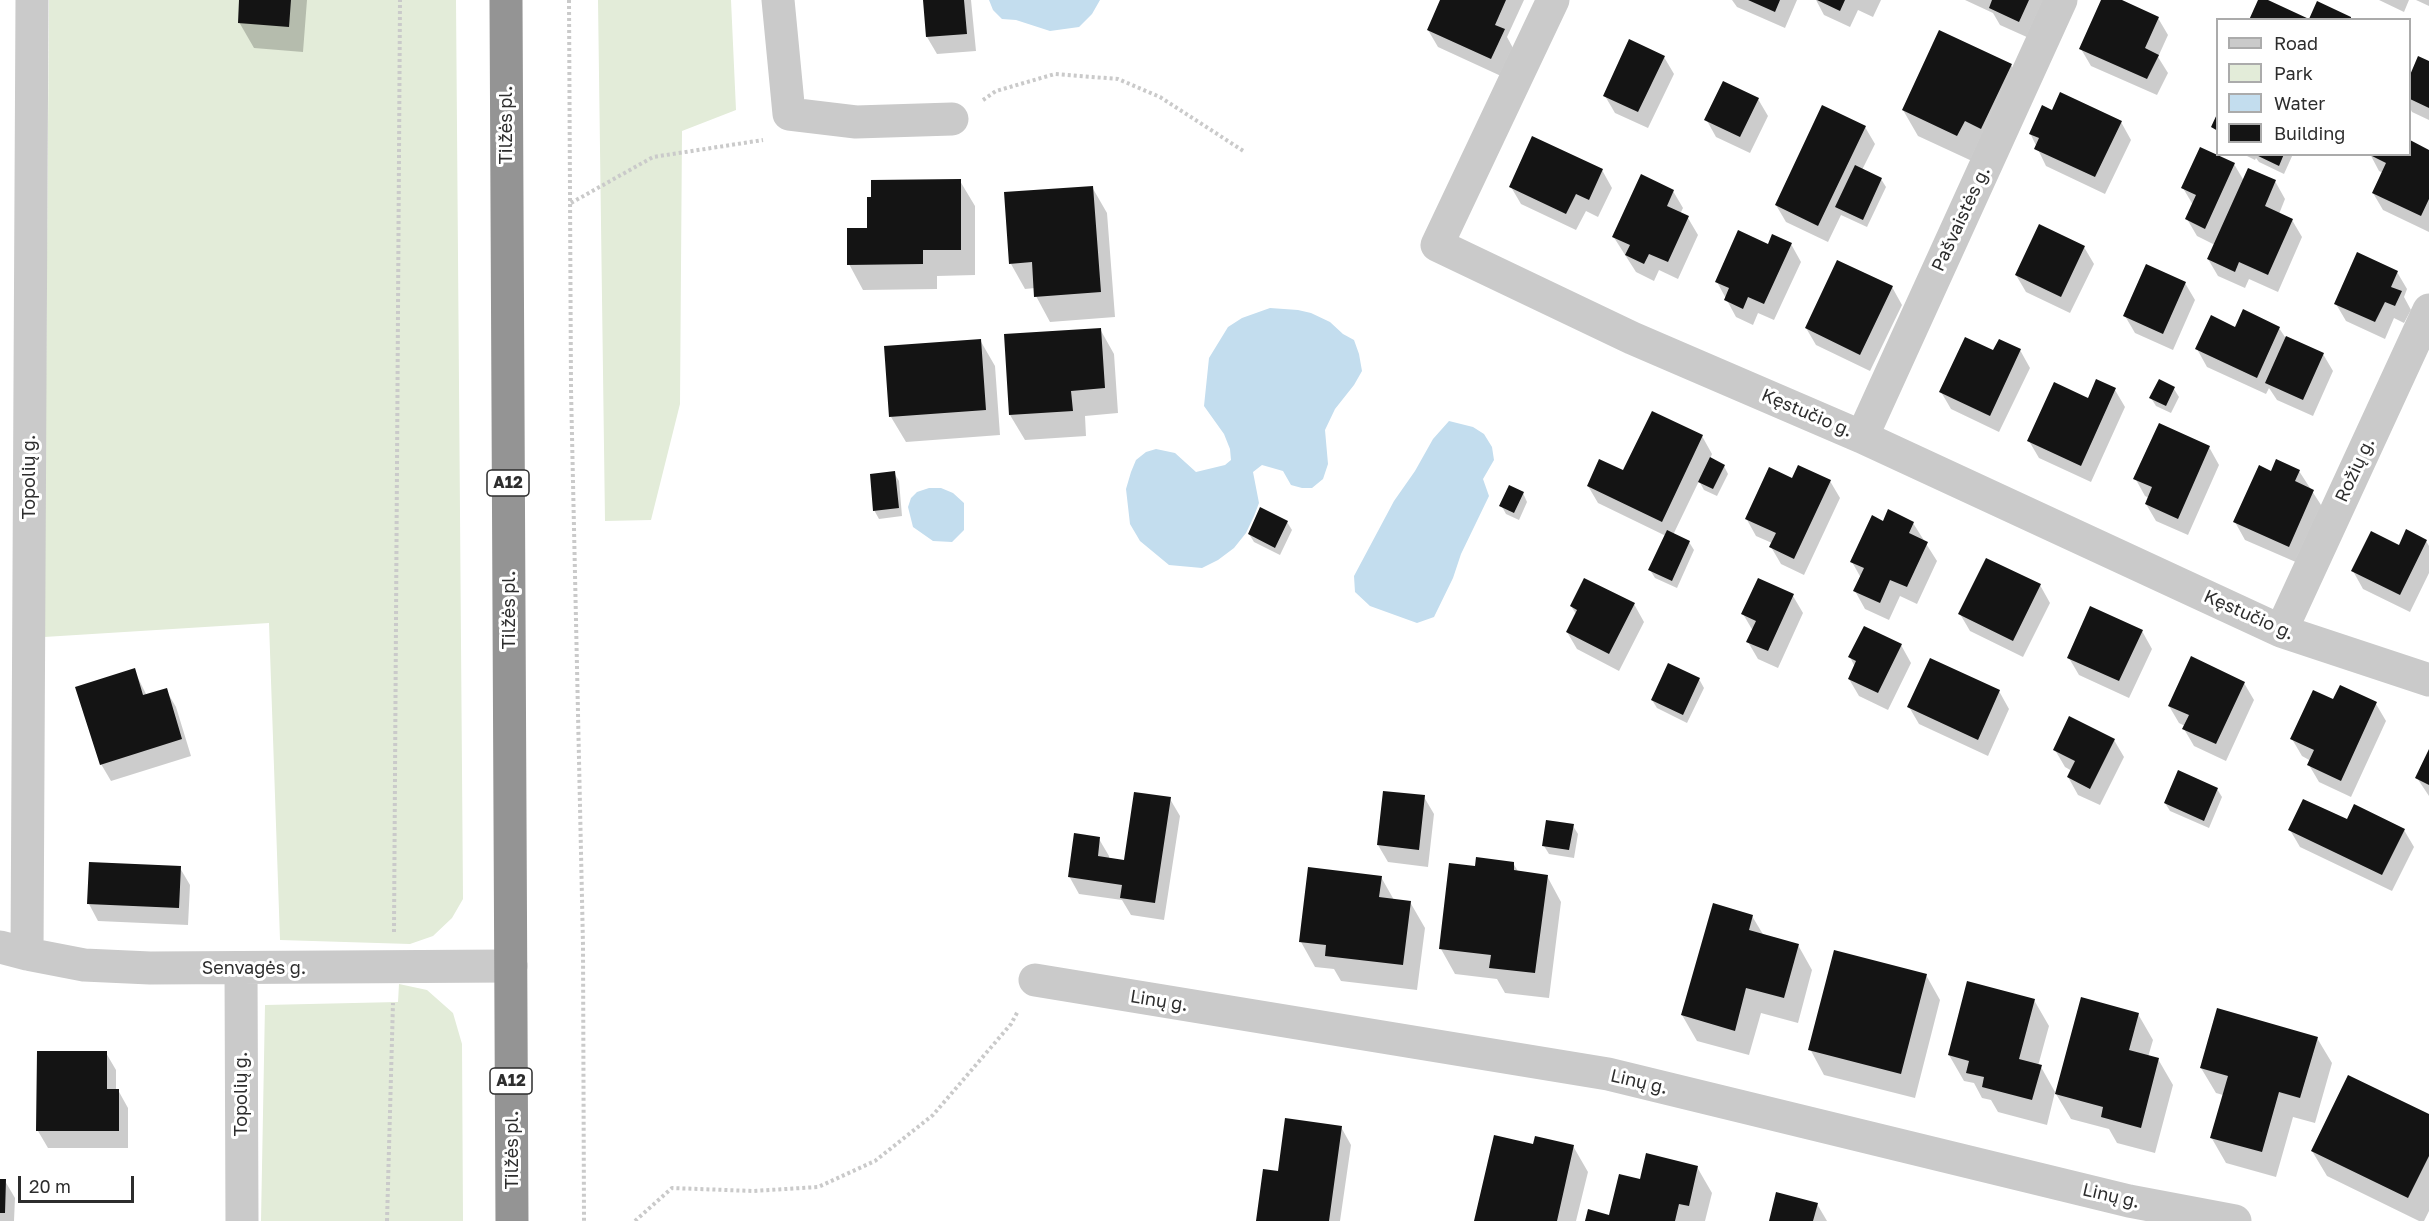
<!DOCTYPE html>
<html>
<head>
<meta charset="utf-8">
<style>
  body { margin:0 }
  #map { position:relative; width:2429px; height:1221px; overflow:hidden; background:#fff; font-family:"Golos Text",sans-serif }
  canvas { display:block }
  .legend { position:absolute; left:2216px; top:18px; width:195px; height:138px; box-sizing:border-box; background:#fff; border:2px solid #ababab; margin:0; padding:8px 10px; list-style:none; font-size:18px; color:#2d2d2d }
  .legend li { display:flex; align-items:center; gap:12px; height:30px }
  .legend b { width:30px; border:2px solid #ababab }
  .scale { position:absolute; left:18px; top:1176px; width:116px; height:27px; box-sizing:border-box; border:3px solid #2d2d2d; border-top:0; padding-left:8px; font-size:18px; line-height:21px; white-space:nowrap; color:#2d2d2d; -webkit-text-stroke:4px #fff; paint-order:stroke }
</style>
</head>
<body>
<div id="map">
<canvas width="2429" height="1221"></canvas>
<ul class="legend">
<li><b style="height:8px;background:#cacaca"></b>Road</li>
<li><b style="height:16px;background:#e3ecd9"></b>Park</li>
<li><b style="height:16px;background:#c3ddee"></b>Water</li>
<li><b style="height:16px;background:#141414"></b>Building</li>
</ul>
<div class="scale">20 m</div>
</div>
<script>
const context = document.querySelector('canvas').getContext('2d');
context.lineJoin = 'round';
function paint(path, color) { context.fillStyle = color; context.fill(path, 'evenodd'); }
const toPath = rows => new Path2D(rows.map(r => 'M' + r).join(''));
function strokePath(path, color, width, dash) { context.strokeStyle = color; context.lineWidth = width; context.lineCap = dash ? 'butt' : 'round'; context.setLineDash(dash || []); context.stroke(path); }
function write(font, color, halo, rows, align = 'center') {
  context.font = font + ' "Golos Text",sans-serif'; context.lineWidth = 6; context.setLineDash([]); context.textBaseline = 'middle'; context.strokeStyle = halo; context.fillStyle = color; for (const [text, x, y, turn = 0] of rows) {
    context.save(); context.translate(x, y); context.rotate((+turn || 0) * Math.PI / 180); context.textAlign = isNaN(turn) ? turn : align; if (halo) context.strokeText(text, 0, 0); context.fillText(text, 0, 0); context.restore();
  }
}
paint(toPath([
  [49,0,456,0,463,899,452,918,433,936,410,944,280,940,269,623,44,637],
  [598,0,731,0,736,110,682,131,680,404,651,520,605,521],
  [399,984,427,990,453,1013,462,1044,463,1221,261,1221,265,1005,398,1002]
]), '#e3ecd9');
paint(toPath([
  [989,0,1100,0,1092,14,1079,27,1050,31,1016,20,1002,19,993,10],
  [1270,308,1298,310,1311,313,1330,322,1343,334,1354,340,1359,354,1362,371,1354,385,1335,409,1325,430,1328,464,1323,479,1312,488,1302,488,1291,485,1283,471,1262,465,1253,472,1259,503,1254,516,1246,533,1234,548,1218,560,1202,568,1169,565,1140,541,1130,524,1126,489,1131,472,1136,460,1146,452,1156,449,1175,453,1196,472,1225,465,1231,460,1230,449,1224,434,1204,406,1209,358,1228,327,1242,318],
  [1449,421,1473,427,1484,434,1492,447,1494,460,1483,479,1489,496,1461,554,1453,578,1434,617,1417,623,1370,606,1355,592,1354,576,1394,501,1415,471,1433,439],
  [929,488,941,488,953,493,964,503,964,530,952,542,933,541,913,527,908,507,911,498,917,492]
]), '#c3ddee');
paint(toPath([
  [241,0,307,0,303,52,254,48,239,22],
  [924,0,971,0,976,51,937,54,927,37],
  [1442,0,1524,0,1507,37,1513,48,1501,76,1438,47,1428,30],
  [1732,0,1797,0,1785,28,1737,7],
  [1816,0,1881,0,1873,17,1858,10,1850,27,1824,15],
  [1965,0,2046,0,2029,38,2000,25,1993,13],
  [2103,0,2118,0,2158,18,2168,35,2158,57,2168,73,2157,95,2091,66,2081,49],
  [2379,0,2409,0,2404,12],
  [2416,0,2429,0,2429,6],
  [1664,57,1674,74,1648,128,1615,113,1605,96],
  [2419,58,2429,63,2429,120,2412,112,2410,108,2410,78],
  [2011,65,2025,90,1972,161,1918,136,1903,110],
  [1758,99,1768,116,1750,153,1716,137,1706,119],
  [2053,112,2121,122,2131,140,2105,194,2046,166,2030,133],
  [1865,127,1875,144,1862,170,1881,179,1886,187,1867,227,1841,215,1828,242,1786,222,1776,205],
  [2410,142,2429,151,2429,232,2383,210,2373,193,2383,173,2379,171,2370,154,2410,154],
  [2243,154,2293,154,2284,174,2259,162,2256,158,2255,160],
  [2234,164,2244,181,2275,181,2285,199,2279,214,2292,220,2302,237,2278,292,2249,279,2245,288,2218,276,2208,259,2215,245,2197,236,2187,219,2193,205,2183,188],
  [1602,170,1612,188,1598,217,1586,211,1576,230,1521,204,1511,187],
  [960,181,975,206,975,275,937,276,937,289,863,290,849,264,868,230],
  [1092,187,1107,213,1115,317,1050,322,1036,296,1035,288,1025,289,1011,264],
  [1673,191,1683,208,1680,214,1688,218,1698,235,1678,279,1659,270,1654,281,1636,272,1613,236],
  [1791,244,1801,262,1774,320,1758,313,1753,325,1736,317,1717,282,1769,246],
  [2084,247,2094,264,2070,313,2026,292,2016,275],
  [2397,272,2407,289,2404,297,2411,310,2404,323,2394,318,2385,339,2346,321,2336,304],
  [2185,283,2195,300,2173,350,2135,333,2125,316],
  [1892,287,1902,305,1870,371,1816,345,1806,328],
  [2279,328,2285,337,2323,354,2333,371,2313,416,2277,400,2269,388,2266,394,2207,367,2197,349,2236,329],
  [1100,329,1114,354,1118,413,1085,416,1086,436,1025,440,1010,415],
  [980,340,995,366,1000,435,906,442,891,417],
  [2020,350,2030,368,1999,432,1951,409,1941,392,1994,352],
  [2174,389,2179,397,2171,413,2156,406,2151,398],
  [2115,390,2125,407,2091,482,2039,458,2029,441],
  [1702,436,1712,454,1710,459,1724,466,1728,474,1717,496,1704,490,1699,481,1673,535,1689,542,1694,550,1677,588,1655,578,1650,570,1666,536,1598,503,1588,486],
  [2209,447,2219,465,2188,535,2156,521,2146,504,2149,498,2145,496,2135,478],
  [2299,471,2323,508,2298,563,2245,540,2235,522],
  [894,473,899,481,902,516,879,519,874,510],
  [1792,480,1830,481,1840,498,1804,575,1781,564,1771,547,1772,543,1756,536,1746,518],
  [1523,493,1527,502,1519,520,1506,514,1501,505],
  [1287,522,1292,530,1280,555,1254,542,1249,534],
  [1883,523,1913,523,1937,561,1917,604,1900,596,1889,620,1865,609,1855,591,1861,578,1852,562],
  [2426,541,2429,546,2429,573,2410,612,2363,589,2353,571,2399,547],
  [2040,585,2050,603,2023,657,1970,631,1960,614],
  [1793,596,1803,613,1778,668,1758,659,1748,642,1753,631,1743,614],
  [1634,604,1644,622,1619,671,1577,649,1567,632,1576,614,1571,606],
  [2142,631,2152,649,2129,698,2079,675,2069,658],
  [1901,645,1911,663,1888,710,1859,696,1849,679,1855,667,1850,657],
  [134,670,147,696,166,690,176,707,191,756,111,781,101,764],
  [1699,679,1704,688,1687,723,1657,708,1652,700],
  [2244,683,2254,700,2226,761,2194,746,2184,729,2185,726,2179,723,2169,706],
  [2340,687,2376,704,2386,721,2351,797,2319,782,2309,765,2311,761,2302,756,2292,739,2334,701],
  [1999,691,2009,709,1988,756,1919,724,1909,707],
  [2114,740,2124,757,2100,805,2078,795,2068,777,2072,771,2065,767,2055,750],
  [2429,752,2429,796,2417,778],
  [2217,789,2222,797,2209,828,2170,811,2165,803],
  [1424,797,1434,814,1428,867,1388,862,1378,845],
  [1170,799,1180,816,1164,920,1131,915,1122,900,1079,894,1069,876,1099,839,1109,856,1109,860,1125,862],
  [2348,821,2404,830,2414,847,2392,891,2300,847,2290,830],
  [1573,826,1578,834,1574,858,1549,854,1544,846],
  [1513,863,1519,873,1547,876,1561,902,1549,998,1505,993,1497,979,1455,974,1441,949,1476,867],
  [180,868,190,885,188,925,98,921,89,904],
  [1381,877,1394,900,1410,902,1425,928,1417,990,1341,981,1334,969,1315,967,1301,942],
  [1752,916,1764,936,1798,945,1812,970,1798,1023,1761,1013,1749,1055,1697,1041,1682,1015],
  [1926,975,1940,1000,1915,1098,1824,1075,1810,1049],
  [2034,1000,2049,1026,2038,1066,2041,1067,2055,1092,2047,1125,1998,1112,1991,1100,1982,1098,1974,1083,1964,1081,1949,1055],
  [2138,1014,2153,1040,2148,1057,2158,1059,2173,1085,2155,1153,2117,1143,2109,1129,2071,1119,2056,1094],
  [2317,1038,2332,1063,2315,1123,2293,1117,2276,1177,2226,1163,2211,1137,2223,1095,2216,1093,2201,1068],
  [106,1053,116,1070,116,1090,118,1090,128,1108,128,1148,48,1148,38,1131],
  [2429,1116,2429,1211,2424,1221,2419,1221,2327,1176,2312,1151],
  [1341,1127,1351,1145,1340,1221,1258,1221,1279,1173],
  [1535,1146,1573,1146,1588,1172,1576,1221,1475,1221],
  [1697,1167,1712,1193,1705,1221,1586,1221,1610,1217,1641,1180],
  [0,1181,5,1181,15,1198,14,1221,0,1221],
  [1817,1204,1827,1221,1771,1221]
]), '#0003');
paint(toPath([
  [239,0,291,0,289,27,238,23],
  [923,0,964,0,967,34,926,37],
  [1440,0,1506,0,1495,25,1505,29,1491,59,1427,30],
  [1748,0,1780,0,1775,12],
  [1817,0,1845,0,1840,11],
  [1992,0,2029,0,2019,22,1989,8],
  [2101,0,2122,0,2159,17,2145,48,2159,55,2147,79,2079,49],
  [2258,0,2268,0,2309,19,2317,1,2351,17,2351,20,2249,20],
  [1939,30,2012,64,1981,129,1965,121,1957,136,1902,110],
  [1629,39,1665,56,1638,112,1603,96],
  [2418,56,2429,61,2429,108,2410,99,2410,75],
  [1723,81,1759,98,1740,137,1704,120],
  [2060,92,2122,121,2095,177,2034,149,2039,138,2029,134,2042,105,2052,110],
  [1822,105,1866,126,1818,226,1775,205],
  [2218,112,2218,131,2211,127],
  [1532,136,1603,169,1589,200,1576,194,1566,214,1509,187],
  [2410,140,2429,150,2429,199,2421,216,2372,193,2386,163,2368,154,2410,154],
  [2200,147,2235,163,2205,229,2185,219,2196,195,2181,188],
  [2254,154,2284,154,2279,166],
  [1855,165,1882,178,1863,220,1835,207],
  [2248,168,2276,180,2265,206,2293,219,2268,275,2239,262,2235,272,2207,259],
  [1641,174,1674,190,1667,206,1689,216,1668,262,1649,254,1644,264,1625,255,1630,245,1612,237],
  [961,179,961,250,923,250,923,264,847,265,847,228,867,228,867,197,871,197,871,180],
  [1093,186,1101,292,1034,297,1032,262,1009,264,1004,192],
  [2039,224,2085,246,2061,297,2015,275],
  [1738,230,1768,244,1772,234,1792,243,1764,304,1748,297,1743,309,1724,300,1729,288,1715,282],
  [2357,252,2398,271,2391,287,2402,291,2395,306,2385,302,2375,322,2334,304],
  [1837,260,1893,286,1860,355,1805,328],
  [2146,264,2186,282,2163,334,2123,316],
  [2243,309,2280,327,2257,378,2195,349,2211,315,2235,327],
  [1101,328,1105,388,1071,391,1073,411,1009,415,1004,334],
  [2286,336,2324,353,2303,400,2265,383],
  [1965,337,1993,350,1999,339,2021,349,1990,416,1939,392],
  [981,339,986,410,889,417,884,346],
  [2096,379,2116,388,2081,466,2027,441,2054,382,2088,398],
  [2159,379,2175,387,2166,406,2149,398],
  [1652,411,1703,435,1662,522,1587,486,1599,459,1623,470],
  [2159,423,2210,446,2178,519,2145,504,2152,487,2133,479],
  [1710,457,1725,465,1713,489,1698,482],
  [2276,459,2300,470,2295,481,2314,490,2289,547,2233,522,2259,465,2271,471],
  [1798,465,1831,480,1794,559,1769,547,1776,533,1745,519,1769,467,1792,478],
  [895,471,899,508,873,511,870,474],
  [1509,485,1524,492,1514,513,1499,506],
  [1260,507,1288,521,1275,548,1248,534],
  [1888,509,1914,522,1909,533,1928,542,1907,587,1890,580,1880,603,1853,591,1864,568,1850,562,1872,515,1883,521],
  [2406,529,2427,540,2400,595,2351,571,2371,531,2399,545],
  [1667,530,1690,541,1672,581,1648,570],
  [1986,558,2041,584,2013,641,1958,614],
  [1584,578,1635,603,1609,654,1566,632,1577,610,1570,606],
  [1758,578,1794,594,1768,651,1746,642,1756,621,1741,614],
  [2090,606,2143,630,2119,681,2067,658],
  [1864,626,1902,644,1878,693,1848,679,1856,661,1848,657],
  [2191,656,2245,682,2216,744,2182,729,2189,715,2168,706],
  [1930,658,2000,690,1978,740,1907,707],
  [1668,663,1700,678,1683,715,1651,700],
  [135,668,143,695,167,688,182,739,100,765,75,687],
  [2340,685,2377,702,2341,781,2307,765,2314,750,2290,739,2313,690,2333,699],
  [2069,716,2115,739,2090,789,2067,777,2075,761,2053,750],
  [2429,749,2429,785,2415,778],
  [2178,770,2218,788,2204,821,2164,803],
  [1383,791,1425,795,1419,850,1377,845],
  [1134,792,1171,797,1155,903,1120,898,1122,885,1068,877,1074,833,1100,837,1098,856,1124,860],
  [2303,799,2347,819,2354,804,2405,829,2382,875,2288,830],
  [1546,820,1574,824,1569,850,1542,846],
  [1476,857,1514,862,1514,870,1548,875,1535,973,1489,968,1491,955,1439,949,1449,863,1475,866],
  [89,862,181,866,179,908,87,904],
  [1308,867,1382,876,1379,897,1411,901,1403,965,1325,956,1326,945,1299,942],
  [1713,903,1753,915,1749,930,1799,944,1784,998,1746,988,1735,1031,1681,1015],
  [1834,950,1927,974,1901,1074,1808,1050],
  [1967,981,2035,999,2019,1059,2042,1065,2032,1100,1982,1087,1984,1077,1966,1073,1969,1061,1948,1055],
  [2081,997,2139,1013,2129,1050,2159,1058,2141,1128,2101,1117,2103,1107,2055,1094],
  [2217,1008,2318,1037,2300,1098,2279,1092,2262,1152,2210,1138,2228,1076,2200,1068],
  [37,1051,107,1051,107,1089,119,1089,119,1131,36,1131],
  [2348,1075,2429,1114,2429,1156,2408,1198,2311,1151],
  [1285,1118,1342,1126,1329,1221,1256,1221,1263,1169,1278,1171],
  [1494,1135,1533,1144,1535,1136,1574,1145,1557,1221,1474,1221],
  [1646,1153,1698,1166,1689,1206,1679,1204,1675,1221,1585,1221,1588,1209,1609,1215,1619,1174,1640,1179],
  [0,1179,6,1179,5,1213,0,1213],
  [1776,1192,1818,1203,1813,1221,1769,1221]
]), '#141414');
strokePath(toPath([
  [569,0,571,389,583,945,584,1221],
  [983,100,996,91,1055,74,1118,79,1160,97,1245,152],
  [571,203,653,157,763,140],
  [394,932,400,0],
  [387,1221,393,1003],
  [635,1221,672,1188,753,1191,818,1187,875,1161,933,1115,1011,1024,1018,1011]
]), '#cacaca', 4, [3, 3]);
strokePath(toPath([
  [778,0,789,114,856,122,952,119],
  [1553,0,1437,245,1632,338,1862,437,2281,631,2429,680],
  [1862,437,2061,0],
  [2281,631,2429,310],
  [0,947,27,954,84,965,150,968,511,966],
  [27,954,32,0],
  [241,968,242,1221],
  [1035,980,1608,1074,2129,1201,2235,1221]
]), '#cacaca', 33);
strokePath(toPath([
  [506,0,512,1221]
]), '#949494', 33);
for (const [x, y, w] of [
  [508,483,42],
  [511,1081,42]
]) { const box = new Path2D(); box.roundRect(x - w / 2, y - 13, w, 26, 4.5); context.fillStyle = '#fff'; context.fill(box); strokePath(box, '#2d2d2d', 1.5); }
write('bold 16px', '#2d2d2d', null, [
  ["A12",508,483],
  ["A12",511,1081]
]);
write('18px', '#2d2d2d', '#fff', [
  ["Tilžės pl.",506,125,-90],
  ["Pašvaistės g.",1961,219,-65],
  ["Kęstučio g.",1807,413,23],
  ["Rožių g.",2355,470,-65],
  ["Topolių g.",29,477,-90],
  ["Tilžės pl.",509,610,-90],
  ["Kęstučio g.",2249,615,24],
  ["Senvagės g.",254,968],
  ["Linų g.",1159,1001,9],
  ["Linų g.",1639,1082,13],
  ["Topolių g.",241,1094,-90],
  ["Tilžės pl.",512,1150,-90],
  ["Linų g.",2111,1196,13]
]);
</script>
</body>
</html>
